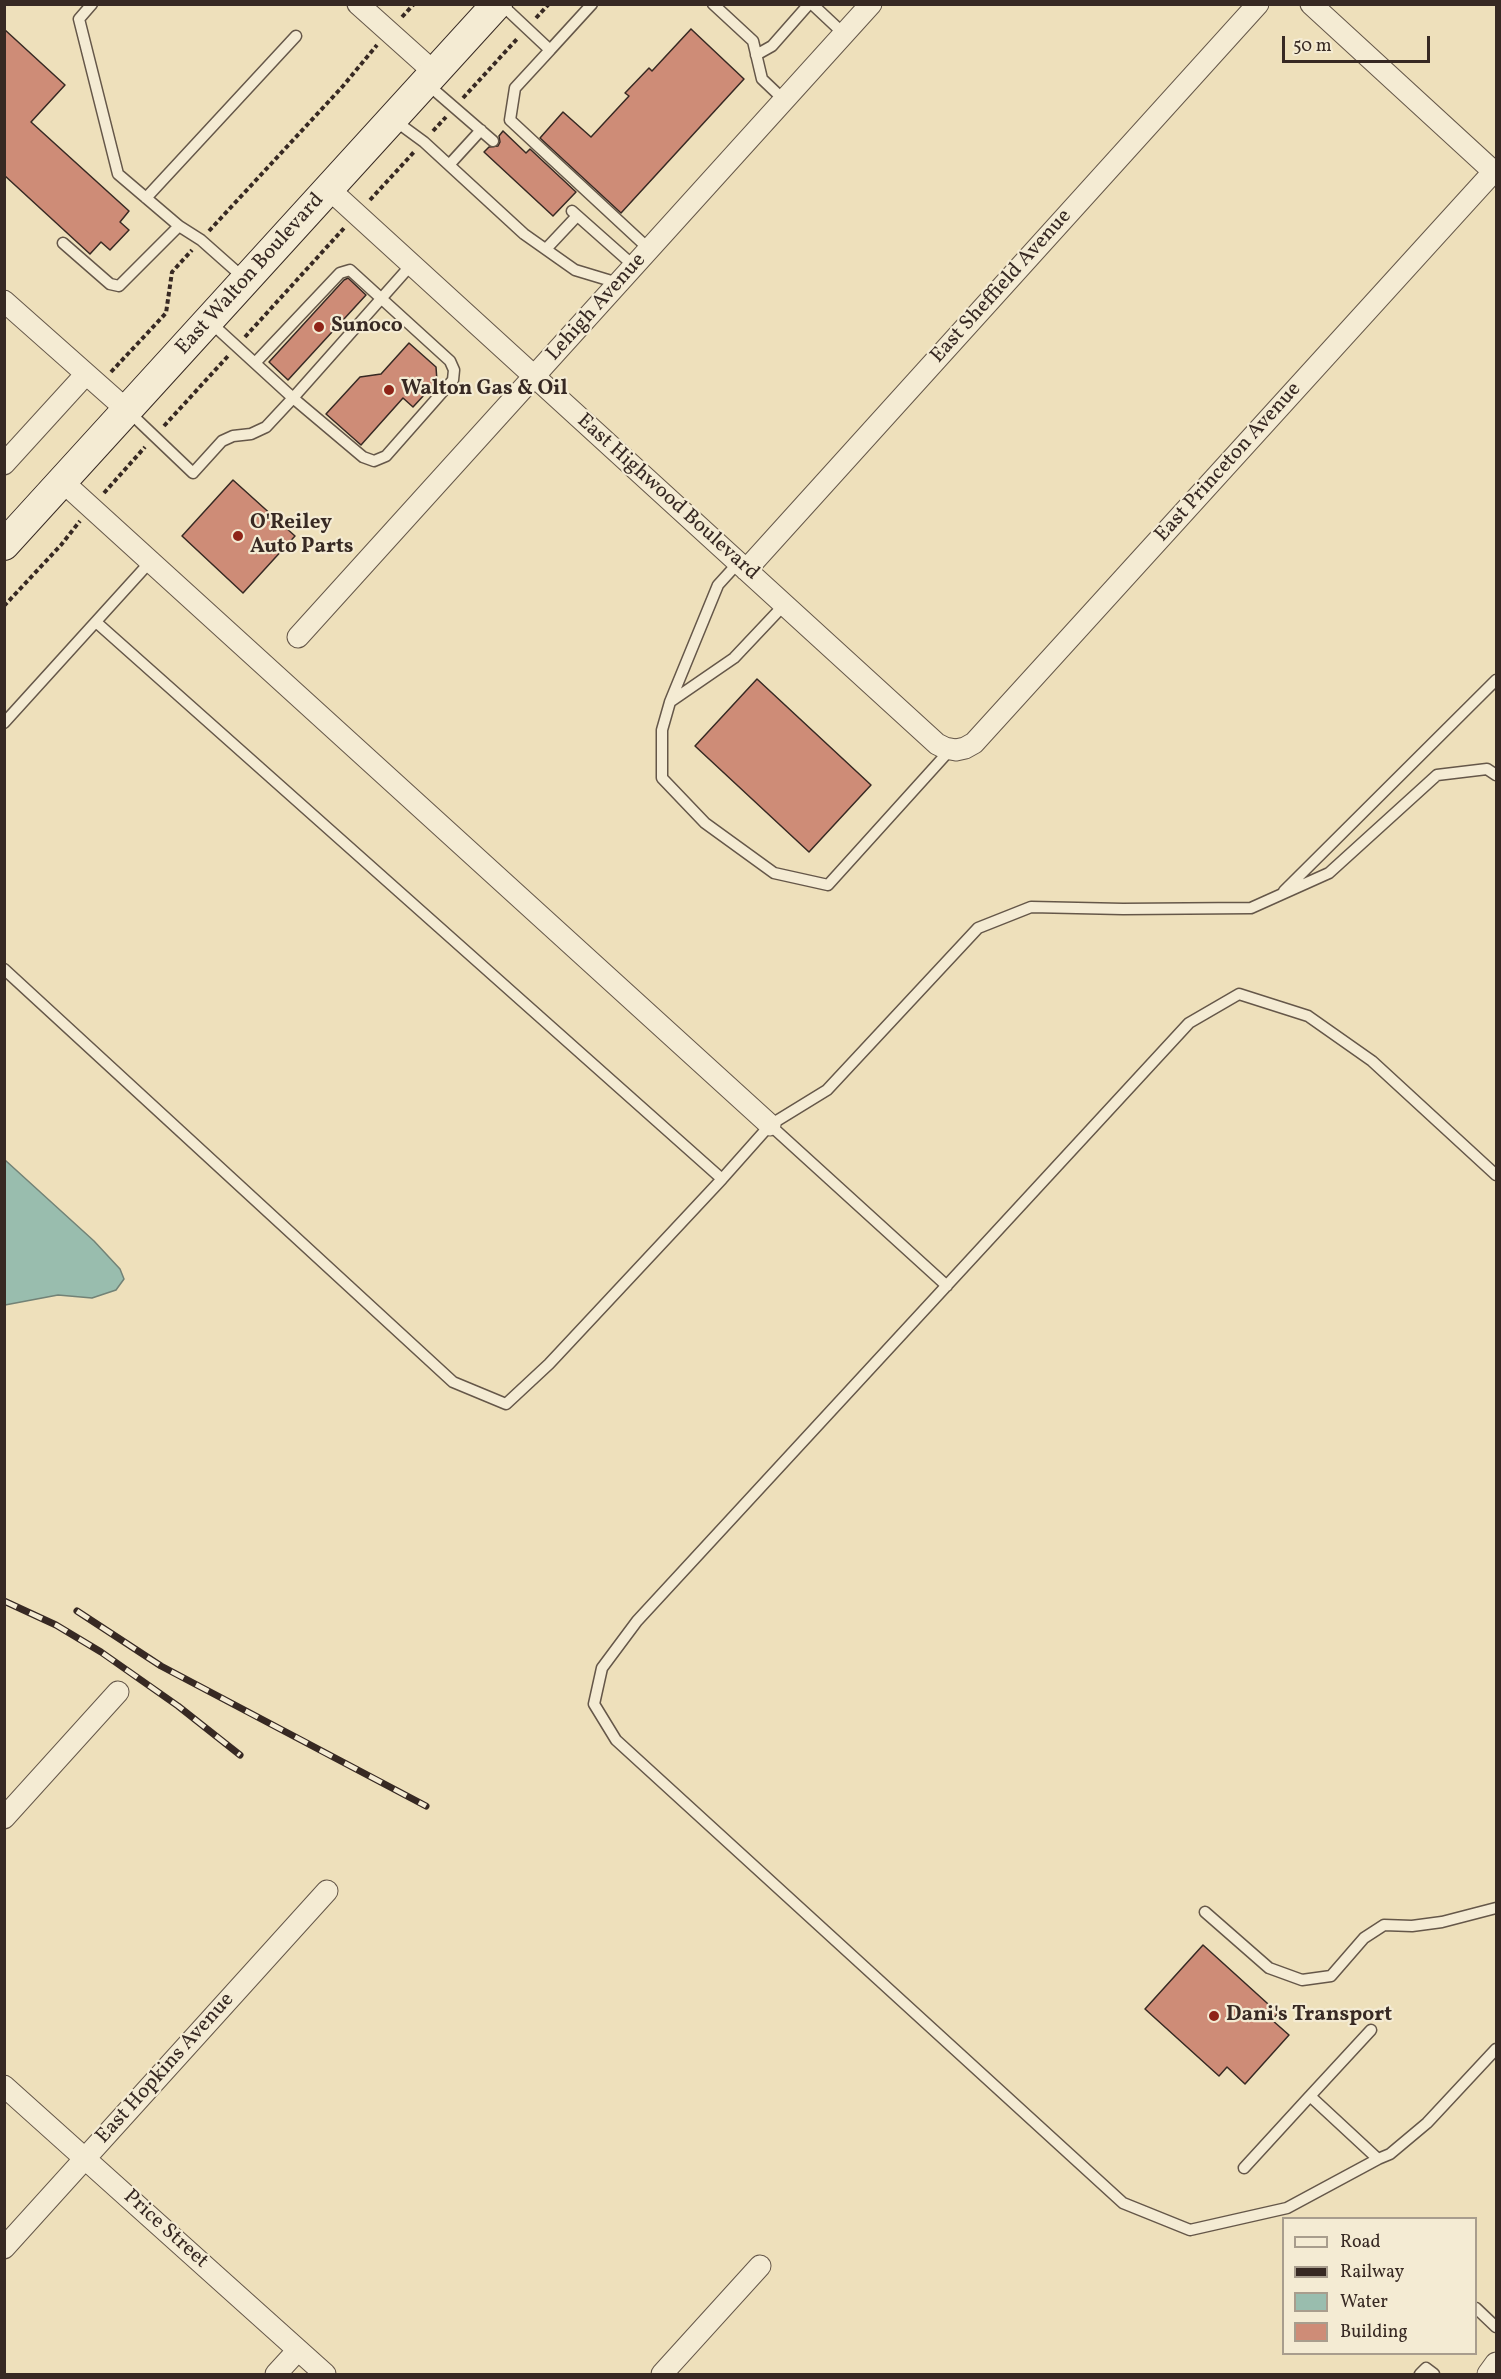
<!DOCTYPE html>
<html>
<head>
<meta charset="utf-8">
<style>
  body { margin:0 }
  #map { position:relative; width:1501px; height:2379px; overflow:hidden; background:#eee0bb; font-family:Vollkorn,serif }
  canvas { display:block }
  .frame { position:absolute; inset:0; border:6px solid #372923; pointer-events:none }
  .legend { position:absolute; left:1282px; top:2217px; width:195px; height:138px; box-sizing:border-box; background:#f4ebd3; border:2px solid #a89d8d; margin:0; padding:8px 10px; list-style:none; font-size:18px; color:#372923 }
  .legend li { display:flex; align-items:center; gap:12px; height:30px }
  .legend b { width:30px; border:2px solid #a89d8d }
  .scale { position:absolute; left:1282px; top:36px; width:148px; height:27px; box-sizing:border-box; border:3px solid #372923; border-top:0; padding-left:8px; font-size:18px; line-height:21px; white-space:nowrap; color:#372923; -webkit-text-stroke:4px #f4ebd3; paint-order:stroke }
</style>
</head>
<body>
<div id="map">
<canvas width="1501" height="2379"></canvas>
<div class="frame"></div>
<ul class="legend">
<li><b style="height:8px;background:#f4ebd3"></b>Road</li>
<li><b style="height:8px;background:#372923"></b>Railway</li>
<li><b style="height:16px;background:#99bdae"></b>Water</li>
<li><b style="height:16px;background:#ce8c77"></b>Building</li>
</ul>
<div class="scale">50 m</div>
</div>
<script>
const context = document.querySelector('canvas').getContext('2d');
context.lineJoin = 'round';
function paint(path, color) { context.fillStyle = color; context.fill(path, 'evenodd'); }
const toPath = rows => new Path2D(rows.map(r => 'M' + r).join(''));
function strokePath(path, color, width, dash) { context.strokeStyle = color; context.lineWidth = width; context.lineCap = dash ? 'butt' : 'round'; context.setLineDash(dash || []); context.stroke(path); }
function write(font, color, halo, rows, align = 'center') {
  context.font = font + ' Vollkorn,serif'; context.lineWidth = 4.5; context.setLineDash([]); context.textBaseline = 'middle'; context.strokeStyle = halo; context.fillStyle = color; for (const [text, x, y, turn = 0] of rows) {
    context.save(); context.translate(x, y); context.rotate((+turn || 0) * Math.PI / 180); context.textAlign = isNaN(turn) ? turn : align; if (halo) context.strokeText(text, 0, 0); context.fillText(text, 0, 0); context.restore();
  }
}
const water = toPath([
  [5,1160,94,1241,120,1269,124,1279,116,1290,92,1298,58,1295,5,1305,5,1160]
]);
paint(water, '#99bdae');
strokePath(water, '#728276', 1.5);
const building = toPath([
  [4,29,65,85,31,122,129,211,120,222,129,230,110,250,101,242,90,254,4,175,4,29],
  [691,29,744,79,621,213,540,138,563,112,591,137,629,96,625,93,649,68,652,71,691,29],
  [503,131,526,153,530,149,576,192,553,216,484,152,489,147,498,146,500,142,499,136,503,131],
  [348,278,366,295,288,380,269,362,344,280,348,278],
  [409,343,436,367,437,381,413,407,403,398,361,445,326,414,360,377,381,374,409,343],
  [233,480,295,536,243,593,182,536,233,480],
  [757,679,871,785,809,852,695,746,757,679],
  [1203,1945,1278,2013,1272,2020,1289,2035,1245,2084,1227,2067,1219,2076,1145,2009,1203,1945]
]);
paint(building, '#ce8c77');
strokePath(building, '#372923', 1.5);
const lane = toPath([
  [92,4,79,19,118,174,179,226,201,240,245,279],
  [501,4,550,50,592,4],
  [713,4,753,41,762,79,784,100],
  [812,4,844,34],
  [550,50,515,88,510,120,649,249],
  [756,55,772,46,809,4],
  [426,83,493,141],
  [394,120,424,142,524,234,575,270,618,283],
  [449,165,481,130],
  [146,198,296,36],
  [572,211,634,266],
  [63,243,110,284,119,286,179,226],
  [546,249,577,216],
  [210,322,293,398,411,265],
  [128,411,193,473,222,441,233,436,251,434,266,427,293,398,363,457,374,461,386,456,453,380,454,370,450,361,350,270,340,273,255,363],
  [738,563,718,585,670,702,662,730,662,778,705,823,774,873,828,885,950,750],
  [670,702,734,658,784,605],
  [4,723,150,562],
  [1284,891,1496,680],
  [4,969,453,1382,506,1404,549,1364,722,1179,96,622],
  [770,1125,947,1286],
  [722,1179,770,1125,827,1090,978,928,1031,907,1123,909,1251,908,1329,873,1437,775,1487,769,1496,775],
  [1205,1912,1269,1968,1302,1980,1331,1976,1364,1938,1384,1925,1412,1926,1442,1922,1496,1908],
  [1371,2030,1310,2096,1378,2159,1390,2154,1427,2123,1496,2049],
  [1378,2159,1287,2208,1190,2230,1123,2203,616,1740,594,1704,602,1668,637,1621,1189,1023,1239,994,1308,1016,1372,1061,1496,1175],
  [1244,2168,1310,2096],
  [1476,2308,1496,2327],
  [1420,2374,1426,2368,1434,2374]
]);
const street = toPath([
  [358,4,435,73],
  [1311,4,1494,172],
  [329,189,937,744,945,748,956,750,965,748,974,743,1496,169],
  [4,301,128,411],
  [4,464,86,374],
  [63,482,770,1125],
  [746,570,1258,4],
  [298,637,871,4],
  [4,1818,118,1692],
  [4,2086,325,2374],
  [4,2248,327,1891],
  [276,2374,298,2350],
  [662,2374,760,2266],
  [1488,2374,1496,2363]
]);
const secondary = toPath([
  [4,545,497,4]
]);
strokePath(lane, '#655749', 13);
strokePath(street, '#655749', 23);
strokePath(secondary, '#372923', 32);
strokePath(toPath([
  [402,17,414,4],
  [536,18,549,4],
  [463,98,517,39],
  [433,131,446,117],
  [370,200,414,152],
  [209,231,343,86,377,45],
  [245,337,345,227],
  [111,372,166,313,172,272,192,250],
  [164,426,228,356],
  [104,493,145,447],
  [4,606,61,545,80,521]
]), '#372923', 4, [4.5, 3]);
strokePath(lane, '#f4ebd3', 10);
strokePath(street, '#f4ebd3', 21);
strokePath(secondary, '#f4ebd3', 30);
const rail = toPath([
  [4,1601,56,1625,101,1652,178,1706,240,1755],
  [77,1611,161,1666,426,1806]
]);
strokePath(rail, '#372923', 7);
strokePath(rail, '#f4ebd3', 4.5, [14]);
for (const [x, y, r, color] of [
  [319,327,6,"#8f2418"],
  [389,390,6,"#8f2418"],
  [238,536,6,"#8f2418"],
  [1214,2016,6,"#8f2418"]
]) { const dot = new Path2D(); dot.arc(x, y, r, 0, 2 * Math.PI); context.fillStyle = color; context.fill(dot); strokePath(dot, '#f4ebd3', 2); }
write('21px', '#372923', '#f4ebd3', [
  ["East Walton Boulevard",251,275,-48],
  ["East Sheffield Avenue",1002,287,-48],
  ["Lehigh Avenue",597,308,-48],
  ["East Princeton Avenue",1229,463,-48],
  ["East Highwood Boulevard",667,498,42],
  ["East Hopkins Avenue",166,2069,-48],
  ["Price Street",165,2230,42]
]);
write('bold 21px', '#372923', '#f4ebd3', [
  ["Sunoco",331,327],
  ["Walton Gas & Oil",401,390],
  ["O'Reiley",250,524],
  ["Auto Parts",250,548],
  ["Dani's Transport",1226,2016]
], 'left');
</script>
</body>
</html>
